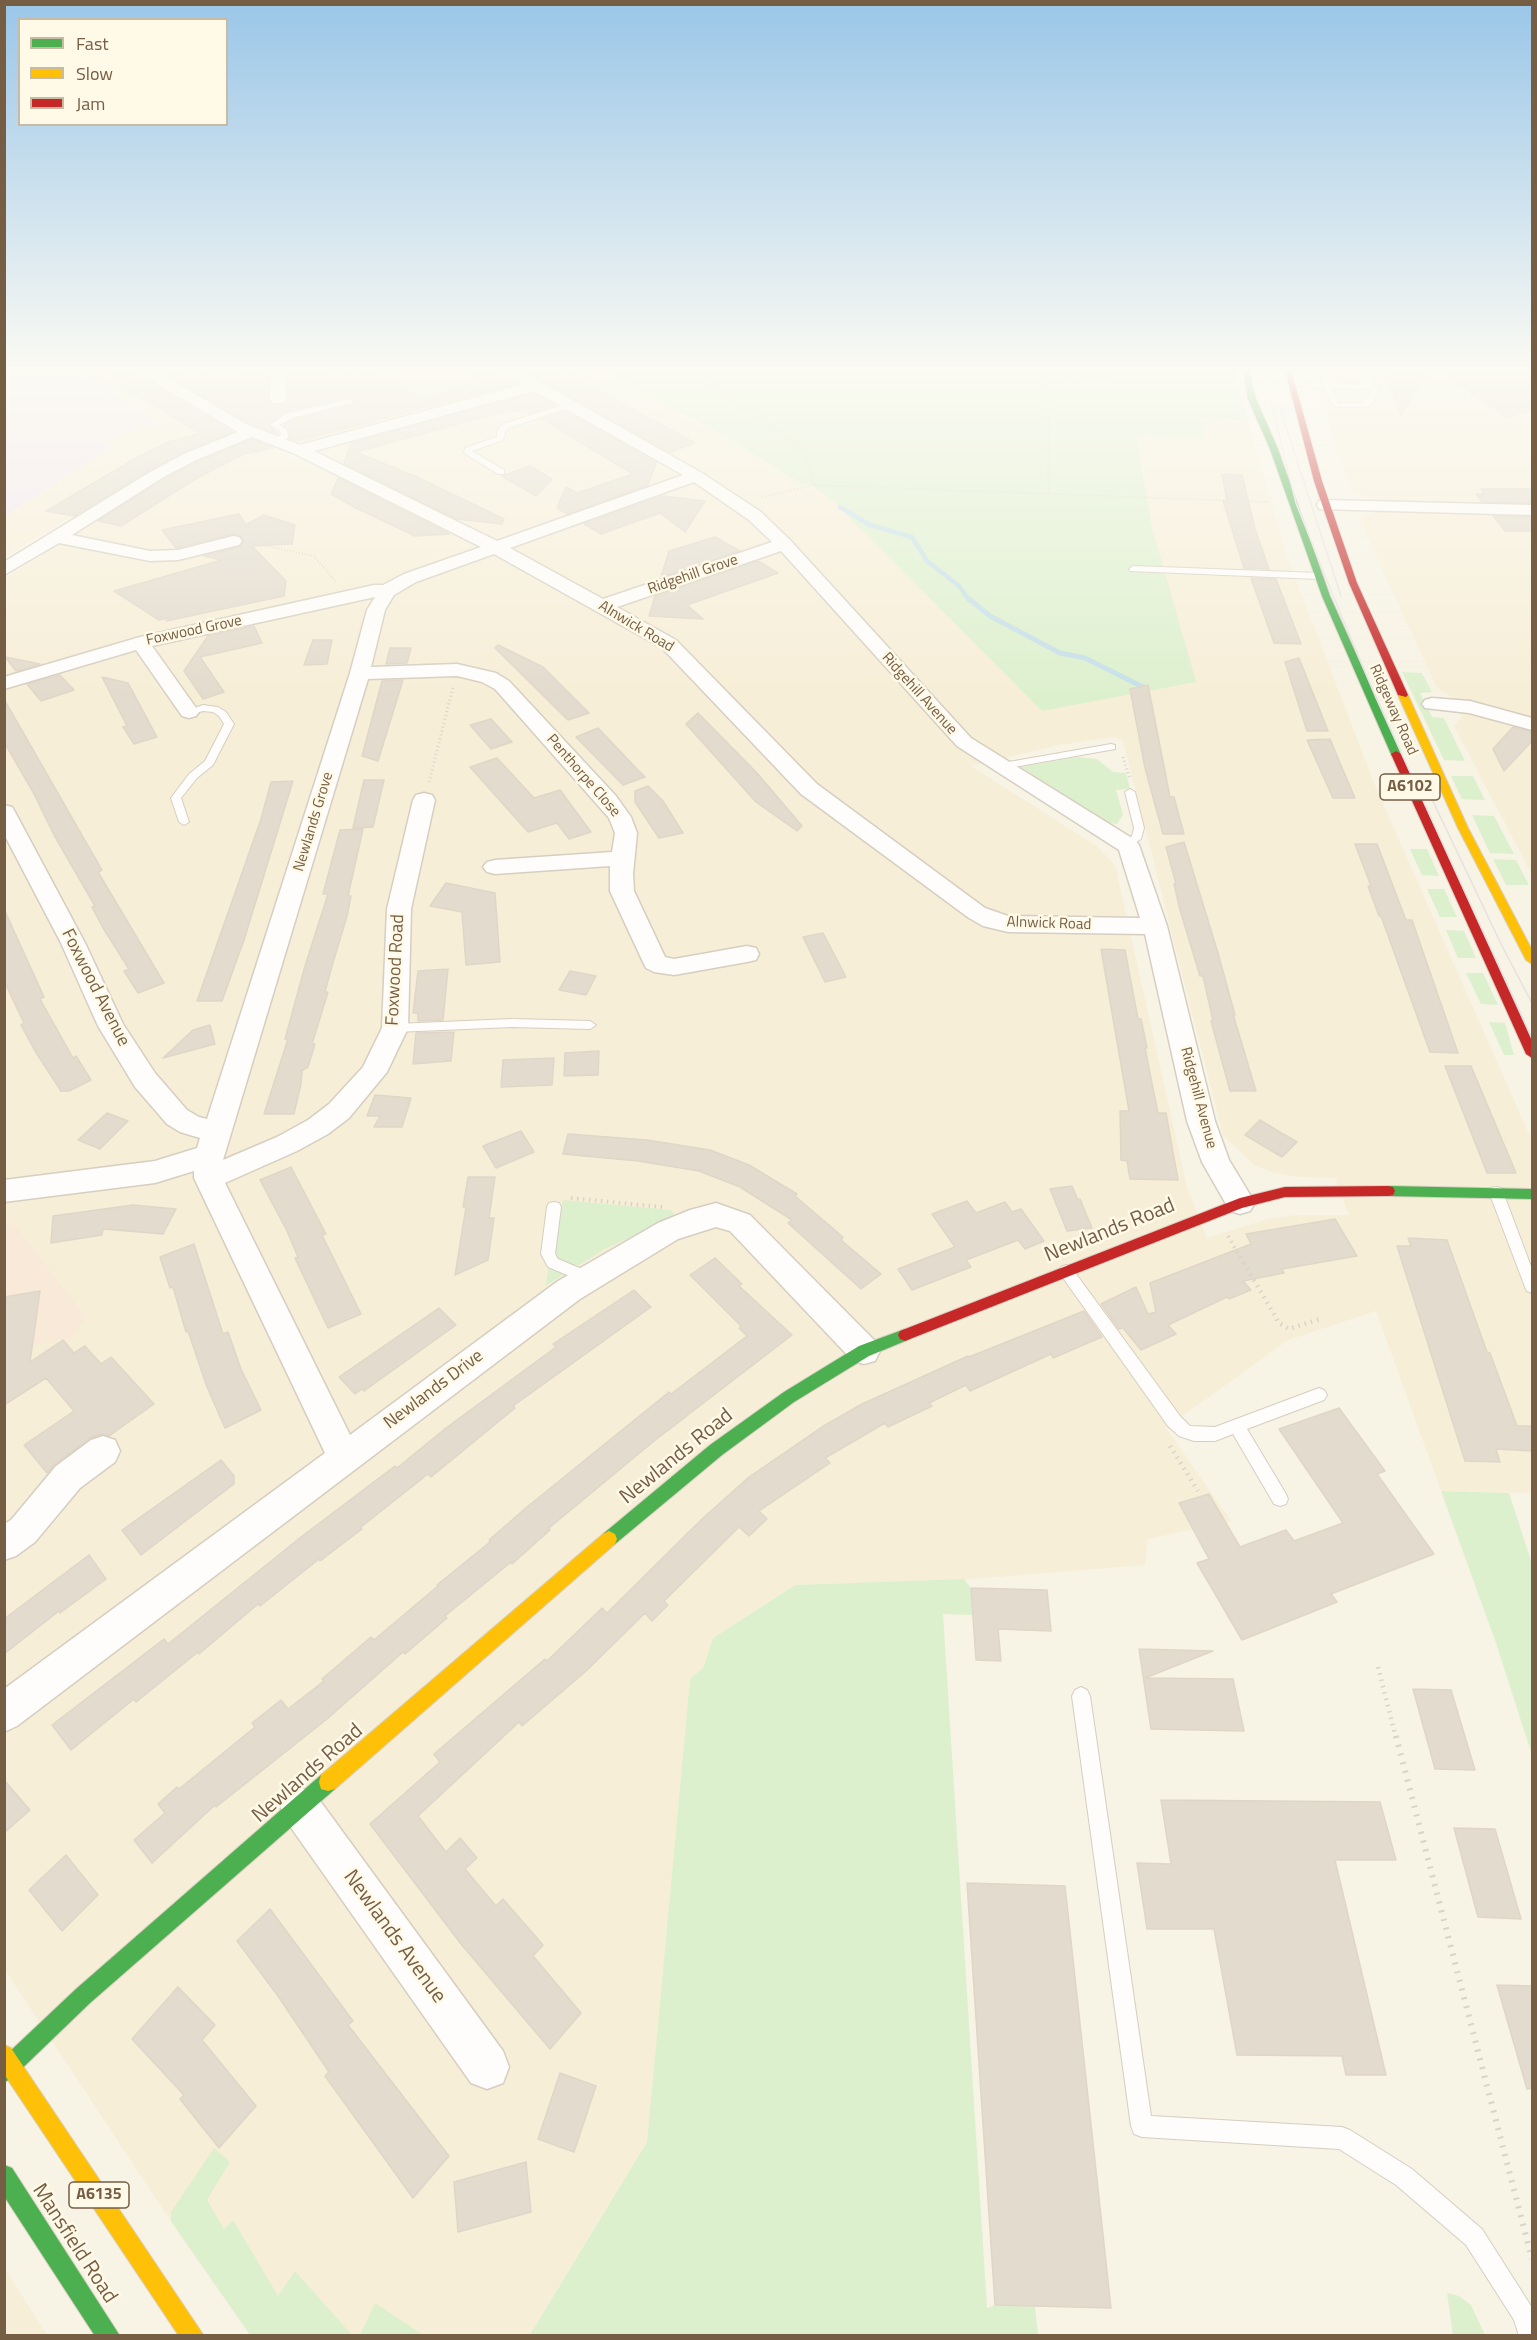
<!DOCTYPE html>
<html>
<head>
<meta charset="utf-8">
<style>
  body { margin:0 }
  #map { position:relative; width:1537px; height:2340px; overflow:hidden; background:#f7f3e5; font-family:"Titillium Web",sans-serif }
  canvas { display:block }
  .frame { position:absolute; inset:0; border:6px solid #765e44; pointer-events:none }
  .legend { position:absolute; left:18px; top:18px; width:210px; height:108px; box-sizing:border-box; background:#fff9e7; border:2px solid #c8bba6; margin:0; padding:8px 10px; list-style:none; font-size:18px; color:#765e44 }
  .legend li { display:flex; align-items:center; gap:12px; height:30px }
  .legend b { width:30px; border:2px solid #c8bba6 }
</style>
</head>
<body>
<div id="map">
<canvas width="1537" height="2340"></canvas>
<div class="frame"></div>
<ul class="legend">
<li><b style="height:8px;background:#4caf50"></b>Fast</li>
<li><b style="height:8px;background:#ffc107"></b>Slow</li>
<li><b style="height:8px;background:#c62828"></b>Jam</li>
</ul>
</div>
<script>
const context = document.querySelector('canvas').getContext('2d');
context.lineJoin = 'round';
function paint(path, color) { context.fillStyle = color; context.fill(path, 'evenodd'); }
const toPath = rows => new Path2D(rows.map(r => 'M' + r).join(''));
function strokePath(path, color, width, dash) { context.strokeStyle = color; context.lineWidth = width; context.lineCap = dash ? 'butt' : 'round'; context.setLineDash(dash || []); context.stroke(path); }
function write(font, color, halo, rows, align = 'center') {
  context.font = font + ' "Titillium Web",sans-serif'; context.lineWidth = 5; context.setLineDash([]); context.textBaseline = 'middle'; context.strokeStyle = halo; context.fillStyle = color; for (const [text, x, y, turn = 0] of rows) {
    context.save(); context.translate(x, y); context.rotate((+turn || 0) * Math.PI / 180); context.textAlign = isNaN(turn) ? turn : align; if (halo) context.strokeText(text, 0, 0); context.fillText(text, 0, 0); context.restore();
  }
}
paint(toPath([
  [76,370,132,370,228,433,145,472,5,557,5,516,114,445,100,441,160,424],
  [198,370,217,370,226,374,245,370,599,370,808,483,833,501,1042,711,1153,531,1136,436,1203,438,1199,418,1248,421,1286,554,1374,783,1532,1141,1532,1493,1441,1491,1376,1311,1288,1340,1166,1428,1231,1521,1148,1539,1145,1565,972,1579,794,1585,713,1638,703,1669,690,1679,647,2142,529,2335,250,2335,180,2235,5,1970,5,1351,15,1226,5,1223,5,579,146,487,241,442,253,442,297,459,321,452,326,447,355,438,325,414,330,408,327,404,252,425,170,377],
  [1114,737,1123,741,1223,1135,1254,1165,1274,1173,1298,1177,1335,1178,1349,1215,1296,1215,1268,1219,1207,1238,1187,1187,1115,865,1098,847,971,766,1059,745],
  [1310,370,1532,370,1532,875,1454,726,1462,716,1454,698,1437,688,1360,521,1364,515,1375,512,1369,499,1351,492],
  [4,2269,5,2269,47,2335,5,2335]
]), '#f7eed7');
paint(toPath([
  [327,404,335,412,326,415,347,432,309,442,300,442,252,425],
  [5,1223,15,1226,85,1317,73,1337,5,1351]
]), '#f8e9d8');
paint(toPath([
  [5,370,76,370,160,424,102,441,114,445,5,516]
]), '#f5e6f1');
paint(toPath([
  [599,370,1235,370,1248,421,1200,418,1204,438,1136,436,1153,531,1196,682,1042,711,833,501,808,483,802,484,728,438],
  [1402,672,1422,673,1432,692,1420,693,1432,717,1444,718,1465,761,1444,760],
  [1077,757,1097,759,1113,772,1126,773,1130,789,1116,790,1123,815,1117,824,1108,823,1021,767],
  [1451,776,1473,776,1485,800,1462,799],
  [1472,815,1494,816,1514,854,1490,853],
  [1410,849,1427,849,1439,876,1422,875],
  [1493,859,1516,860,1529,885,1506,885],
  [1427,889,1444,889,1457,917,1440,917],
  [1446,930,1464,931,1476,958,1458,958],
  [1466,973,1483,973,1498,1005,1481,1004],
  [1489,1022,1505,1023,1514,1055,1504,1055],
  [563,1200,671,1210,675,1216,605,1249,545,1286],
  [1441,1491,1509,1493,1532,1564,1532,1755,1496,1643],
  [964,1579,971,1588,973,1615,943,1614,987,2308,995,2305,1035,2306,1038,2335,529,2336,647,2142,690,1679,703,1668,713,1638,795,1585],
  [214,2148,230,2162,207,2200,224,2229,233,2220,278,2296,295,2271,352,2335,250,2335,171,2221,171,2212],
  [1447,2293,1459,2296,1471,2305,1485,2335,1453,2335],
  [375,2303,423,2335,360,2335]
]), '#ddf0ce');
strokePath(toPath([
  [840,507,870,525,912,537,927,561,959,586,969,600]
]), '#c6e0e8', 4.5);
strokePath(toPath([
  [968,598,990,616,1060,653,1085,658,1143,687]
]), '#c6e0e8', 5);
const building = toPath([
  [103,370,135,370,138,375,233,432,183,452,149,470,74,516,46,511,138,457,169,442,200,433,119,385,125,383,103,370],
  [158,370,185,370,186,377,201,373,209,378,250,370,269,370,268,400,273,405,283,405,288,402,287,370,326,370,333,379,367,370,379,370,421,399,482,382,466,370,500,370,519,383,297,441,290,439,289,430,283,425,293,420,353,405,355,400,348,397,285,412,268,424,278,434,247,422,158,370],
  [523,370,561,370,695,443,670,452,523,370],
  [1383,370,1430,370,1401,415,1383,370],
  [1438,370,1533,370,1533,410,1506,417,1438,370],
  [534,393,555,405,531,413,509,410,356,452,417,477,504,519,502,524,457,519,344,463,351,443,534,393],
  [565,411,656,463,648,485,567,514,557,508,566,487,577,493,633,474,542,419,565,411],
  [252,439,273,448,244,454,197,478,121,526,98,521,163,480,197,462,252,439],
  [530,466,552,479,536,496,502,476,530,466],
  [1222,474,1242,475,1255,529,1269,569,1244,568,1223,501,1227,501,1222,474],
  [338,478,449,534,415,536,354,507,331,494,338,478],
  [1481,489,1533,489,1533,503,1482,502,1476,494,1485,494,1481,489],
  [663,496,705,501,685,532,660,513,601,534,584,524,663,496],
  [239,514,246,525,264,515,295,525,292,544,252,546,286,581,284,596,166,621,171,617,159,620,114,591,222,560,204,556,240,547,244,541,241,536,232,534,176,548,162,530,239,514],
  [1493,516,1533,517,1533,531,1505,531,1493,516],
  [715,537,740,551,661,577,669,551,715,537],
  [758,561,778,573,687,605,703,619,649,616,655,596,758,561],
  [1251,578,1276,579,1301,644,1274,643,1251,578],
  [254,626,262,643,200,657,224,692,203,699,184,671,208,636,254,626],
  [313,640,332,640,327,664,304,665,313,640],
  [498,645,543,667,589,713,568,720,495,648,498,645],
  [390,648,411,648,407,663,386,664,390,648],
  [5,657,40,664,16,671,5,657],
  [1299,658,1328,731,1307,731,1285,662,1299,658],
  [60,675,74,690,41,701,27,684,60,675],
  [102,677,128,683,157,737,134,744,123,727,127,726,102,677],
  [403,680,378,761,362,756,382,681,403,680],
  [1148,685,1170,797,1174,797,1184,834,1163,834,1145,768,1130,689,1148,685],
  [4,699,102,870,98,872,164,983,138,993,124,971,129,969,103,928,92,907,95,906,54,835,34,794,4,742,4,699],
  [698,713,757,773,802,826,797,831,756,802,686,724,698,713],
  [491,719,512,742,491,749,470,725,491,719],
  [1513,727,1533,732,1533,740,1504,771,1493,749,1513,727],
  [598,728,638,770,645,777,623,785,576,737,598,728],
  [1330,739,1340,763,1355,798,1333,798,1307,740,1330,739],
  [497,758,534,798,560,790,591,832,569,839,557,823,528,832,470,767,497,758],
  [364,780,384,780,373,827,353,828,364,780],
  [293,781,244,940,222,1001,197,1001,261,819,271,782,293,781],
  [648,786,663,801,683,833,659,838,635,802,635,791,648,786],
  [363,829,348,896,351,896,347,916,332,966,325,992,328,992,312,1044,315,1044,308,1067,302,1071,301,1084,294,1114,264,1114,288,1039,285,1039,305,966,328,894,323,894,340,830,363,829],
  [1184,842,1218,953,1235,1015,1233,1014,1256,1091,1230,1091,1211,1021,1213,1021,1203,976,1200,976,1180,910,1174,884,1176,884,1166,847,1184,842],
  [1355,844,1377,844,1406,920,1412,920,1458,1053,1430,1052,1381,916,1379,916,1368,886,1371,886,1355,844],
  [446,883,495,893,500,962,466,965,462,912,430,906,446,883],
  [4,909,44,997,40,999,73,1058,76,1056,91,1080,69,1091,61,1091,35,1051,21,1025,24,1023,4,981,4,909],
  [823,933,846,977,825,982,803,937,823,933],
  [1101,949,1125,950,1138,1019,1141,1019,1147,1048,1145,1048,1158,1113,1166,1113,1178,1180,1130,1179,1127,1161,1121,1160,1120,1111,1129,1111,1101,949],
  [448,969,443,1020,418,1021,418,1013,413,1013,418,971,448,969],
  [570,971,596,976,586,995,559,990,570,971],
  [210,1025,215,1044,163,1058,193,1030,210,1025],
  [454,1032,451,1061,413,1064,416,1033,454,1032],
  [599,1051,598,1075,564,1076,565,1053,599,1051],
  [554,1058,552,1085,501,1087,503,1060,554,1058],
  [1445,1066,1471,1066,1516,1173,1487,1173,1445,1066],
  [375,1095,411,1098,402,1127,374,1127,380,1116,367,1116,375,1095],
  [107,1113,128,1121,100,1149,78,1140,107,1113],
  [1260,1120,1278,1131,1297,1142,1282,1157,1245,1135,1260,1120],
  [521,1131,534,1152,496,1168,483,1146,521,1131],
  [568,1134,647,1140,710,1150,749,1165,797,1194,795,1196,843,1237,841,1240,881,1274,861,1289,788,1223,792,1220,740,1187,699,1171,638,1161,563,1154,568,1134],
  [291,1167,326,1234,322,1235,361,1314,328,1328,295,1258,298,1257,287,1231,260,1180,291,1167],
  [468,1177,495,1177,489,1218,494,1218,488,1260,455,1275,466,1207,463,1207,468,1177],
  [1072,1186,1078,1200,1080,1199,1092,1228,1067,1231,1050,1189,1072,1186],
  [967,1201,976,1213,1005,1202,1012,1212,1021,1209,1044,1241,1025,1249,1018,1240,966,1260,971,1267,912,1290,898,1269,955,1247,932,1214,967,1201],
  [133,1205,176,1209,163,1234,103,1229,102,1235,51,1243,53,1216,133,1205],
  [1335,1219,1357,1256,1282,1269,1284,1273,1243,1281,1251,1290,1229,1299,1227,1297,1168,1325,1176,1334,1141,1350,1123,1328,1119,1329,1101,1304,1136,1287,1148,1314,1156,1312,1150,1283,1251,1244,1246,1234,1335,1219],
  [1408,1238,1447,1240,1487,1352,1490,1353,1517,1426,1533,1426,1533,1451,1496,1449,1500,1462,1465,1461,1397,1246,1411,1246,1408,1238],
  [194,1244,223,1334,228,1332,241,1369,261,1410,225,1428,207,1387,188,1331,186,1332,173,1287,170,1288,160,1257,194,1244],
  [715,1258,742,1284,739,1286,792,1335,654,1441,549,1528,550,1530,512,1564,511,1562,445,1616,447,1618,405,1654,403,1652,327,1719,216,1807,215,1805,152,1863,134,1840,165,1813,158,1804,177,1787,179,1789,255,1727,252,1723,281,1700,288,1709,324,1681,322,1679,371,1637,374,1640,438,1586,437,1585,490,1542,489,1540,527,1507,669,1392,671,1394,747,1336,739,1328,741,1326,690,1275,715,1258],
  [634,1290,651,1307,513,1406,515,1408,431,1477,428,1474,361,1527,362,1529,320,1561,319,1559,260,1606,258,1604,199,1654,198,1652,136,1702,134,1699,71,1750,52,1725,164,1639,168,1644,301,1537,395,1466,397,1468,446,1428,556,1347,553,1344,634,1290],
  [40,1291,30,1362,63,1340,74,1353,85,1346,101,1364,111,1357,154,1404,109,1436,102,1434,90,1438,55,1464,47,1473,24,1445,74,1411,46,1378,4,1405,4,1297,40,1291],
  [439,1308,456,1325,364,1391,362,1389,355,1394,339,1377,439,1308],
  [1084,1311,1102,1337,1053,1358,1051,1354,970,1391,966,1385,929,1403,932,1406,888,1427,885,1423,825,1458,830,1463,759,1511,767,1519,749,1536,739,1527,664,1601,668,1605,652,1621,645,1613,586,1671,522,1726,519,1722,418,1816,446,1852,460,1838,477,1858,465,1869,496,1906,503,1899,543,1945,533,1956,581,2013,550,2049,461,1944,370,1824,440,1762,434,1754,545,1659,547,1661,602,1608,607,1613,701,1520,749,1477,822,1427,860,1405,968,1356,969,1357,1084,1311],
  [1339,1408,1385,1471,1377,1474,1434,1554,1331,1594,1337,1602,1242,1640,1197,1563,1209,1559,1179,1503,1209,1494,1240,1547,1286,1530,1294,1541,1343,1523,1279,1429,1339,1408],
  [221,1460,234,1476,234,1484,141,1555,122,1530,221,1460],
  [89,1555,106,1579,60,1613,59,1611,4,1654,4,1619,89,1555],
  [971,1588,1047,1590,1051,1631,998,1629,1001,1661,976,1660,971,1588],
  [1139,1649,1213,1651,1145,1678,1233,1679,1244,1731,1151,1729,1139,1649],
  [1413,1689,1451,1690,1475,1770,1435,1769,1413,1689],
  [4,1780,30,1810,4,1833,4,1780],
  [1161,1800,1380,1802,1396,1860,1335,1860,1386,2075,1346,2075,1342,2056,1237,2055,1214,1929,1147,1929,1137,1863,1171,1864,1161,1800],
  [1454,1828,1495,1829,1521,1919,1478,1917,1454,1828],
  [66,1855,98,1895,62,1931,29,1890,66,1855],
  [967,1883,1065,1886,1111,2308,995,2305,967,1883],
  [270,1909,353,2021,348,2025,449,2156,413,2198,325,2076,329,2072,278,1996,237,1941,270,1909],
  [1497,1985,1533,1986,1533,2088,1527,2089,1497,1985],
  [178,1987,215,2025,202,2040,256,2106,219,2148,180,2099,184,2095,132,2039,178,1987],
  [560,2073,596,2086,574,2152,538,2139,560,2073],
  [526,2162,531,2212,458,2232,454,2182,526,2162]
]);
paint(building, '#e3dbcd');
strokePath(building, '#e0d6c7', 1.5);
const lane = toPath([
  [1320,370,1326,370,1329,383,1368,385,1366,379,1354,370,1361,370,1372,378,1378,387,1378,394,1373,403,1367,407,1337,407,1333,405,1324,387,1291,386,1287,384,1291,382,1322,383,1320,370],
  [1331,388,1369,389,1370,394,1362,403,1339,403,1331,388],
  [349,399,353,401,352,403,292,418,279,425,287,430,288,438,273,443,269,441,281,435,280,431,270,425,286,414,349,399],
  [569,403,576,405,509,428,506,430,503,440,472,451,504,470,504,474,498,474,464,453,465,448,497,437,498,429,503,424,569,403],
  [1133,566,1319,573,1323,576,1319,579,1130,571,1129,569,1133,566],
  [203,705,218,707,226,712,234,724,213,765,197,778,181,798,189,822,184,825,179,822,171,798,189,774,205,761,224,724,219,716,213,712,203,711,189,715,184,712,203,705],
  [1111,744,1115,745,1115,749,1003,769,998,766,1003,763,1111,744],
  [1130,789,1135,792,1144,828,1141,839,1127,848,1122,845,1132,836,1134,828,1125,792,1130,789],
  [512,1019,590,1021,596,1025,590,1029,512,1027,395,1032,389,1028,395,1024,512,1019],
  [1496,1187,1501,1188,1503,1192,1532,1269,1532,1293,1527,1291,1525,1287,1489,1192,1491,1188,1496,1187],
  [554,1202,559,1203,561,1207,555,1254,558,1259,594,1274,596,1278,594,1282,589,1284,548,1267,541,1254,547,1207,549,1203,554,1202],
  [1066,1265,1071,1267,1180,1416,1190,1426,1215,1427,1319,1388,1324,1390,1327,1395,1324,1400,1247,1429,1286,1494,1288,1499,1286,1504,1280,1506,1274,1504,1233,1434,1215,1441,1194,1441,1179,1436,1168,1426,1061,1275,1059,1271,1061,1267,1066,1265],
  [1081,1687,1087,1690,1090,1696,1151,2116,1342,2127,1350,2130,1412,2169,1482,2229,1531,2306,1532,2336,1519,2336,1514,2320,1466,2245,1396,2185,1339,2149,1142,2137,1134,2134,1131,2126,1072,1696,1075,1690,1081,1687]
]);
const street = toPath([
  [137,370,154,370,246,424,300,445,524,384,502,370,519,370,702,473,761,512,790,540,971,738,1135,840,1139,845,1167,926,1215,1121,1229,1160,1255,1203,1250,1211,1240,1214,1230,1211,1202,1162,1187,1121,1145,934,1008,932,983,926,969,918,801,794,662,648,494,554,416,582,394,595,385,610,371,667,457,664,496,673,509,681,616,796,631,817,637,833,633,874,634,891,665,957,674,959,747,946,756,948,759,954,756,960,747,962,674,975,654,972,646,968,643,962,610,891,610,866,495,874,487,872,483,867,487,862,495,860,612,852,615,833,609,818,495,689,482,682,457,676,368,679,223,1160,277,1137,308,1120,329,1104,363,1067,382,1028,387,909,413,800,416,795,424,793,432,795,435,800,411,909,408,1028,387,1072,349,1118,328,1134,297,1151,225,1183,350,1435,558,1281,658,1223,690,1210,716,1203,750,1215,875,1341,880,1351,875,1361,864,1364,853,1361,730,1231,716,1227,678,1239,580,1299,17,1726,4,1732,4,1689,325,1453,194,1178,194,1171,155,1183,4,1202,4,1180,155,1161,197,1148,200,1138,180,1132,167,1124,135,1087,98,1026,61,943,4,834,4,805,12,807,15,812,85,943,123,1024,155,1073,187,1110,199,1117,207,1119,350,673,367,610,375,597,152,646,199,712,196,716,189,718,182,716,136,650,4,689,4,677,140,637,374,585,383,585,404,574,481,547,293,453,252,437,196,460,162,478,72,535,150,551,178,550,233,536,239,537,242,541,239,545,178,560,150,561,59,543,4,575,4,562,150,472,184,454,238,432,139,373,137,370],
  [534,391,683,475,497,541,314,451,534,391],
  [694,482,749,520,772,542,603,599,510,548,694,482],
  [781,551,957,746,1119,850,1140,918,1008,916,985,908,817,784,676,640,617,607,781,551],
  [271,370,285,370,286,400,283,403,273,403,270,400,271,370],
  [1325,500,1532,505,1532,515,1319,509,1317,505,1319,501,1325,500],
  [1432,698,1470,701,1532,718,1532,730,1469,713,1425,708,1422,704,1425,700,1432,698],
  [103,1436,115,1440,120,1451,115,1462,80,1488,35,1542,16,1556,4,1560,4,1524,11,1520,56,1466,91,1440,103,1436],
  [301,1788,315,1794,503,2051,509,2067,503,2083,487,2089,471,2083,287,1822,281,1808,287,1794,301,1788]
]);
const fast = toPath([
  [1243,370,1249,370,1256,399,1278,449,1330,596,1401,754,1400,756,1392,756,1391,754,1322,596,1270,449,1248,399,1243,370],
  [1388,1186,1532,1189,1532,1199,1388,1196,1383,1195,1381,1191,1383,1187,1388,1186],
  [905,1329,910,1331,912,1335,910,1339,869,1356,794,1402,722,1455,615,1544,609,1547,603,1544,601,1539,603,1534,710,1445,784,1392,859,1346,905,1329],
  [328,1773,335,1775,337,1782,335,1789,90,2003,11,2079,4,2082,4,2057,76,1989,321,1775,328,1773],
  [4,2165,12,2168,120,2336,95,2336,4,2196,4,2165]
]);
const slow = toPath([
  [1403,692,1408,695,1468,828,1532,950,1532,964,1526,960,1458,828,1398,695,1403,692],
  [609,1531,615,1534,617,1539,615,1544,335,1789,328,1791,321,1789,319,1782,321,1775,603,1534,609,1531],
  [4,2045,11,2048,204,2336,179,2336,4,2074,4,2045]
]);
const jam = toPath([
  [1285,370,1291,370,1322,481,1357,583,1408,695,1406,697,1398,695,1349,583,1314,481,1285,370],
  [1396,751,1401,754,1532,1041,1532,1058,1526,1054,1391,754,1396,751],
  [1388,1186,1393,1187,1395,1191,1393,1195,1388,1196,1285,1197,1242,1208,910,1339,905,1341,900,1339,898,1335,900,1331,1240,1198,1285,1187,1388,1186]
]);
strokePath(lane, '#d6cec1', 2);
strokePath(street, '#d6cec1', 3);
strokePath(fast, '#d8d0c2', 2);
strokePath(slow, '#d8d0c2', 2);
strokePath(jam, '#d8d0c2', 2);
strokePath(toPath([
  [681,370,771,425,794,443,808,462,813,485],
  [1036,370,1049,412,1048,494],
  [1039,383,1116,382,1113,370],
  [762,497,813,485,1269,502],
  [252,543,314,556,336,582]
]), '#dad3ca', 2, [1, 2]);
strokePath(toPath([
  [1123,757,1130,779],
  [429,782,453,687]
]), '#dad3ca', 3, [1, 3]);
strokePath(toPath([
  [571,1198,662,1207],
  [1228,1236,1244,1264]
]), '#dad3ca', 4, [1.5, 4.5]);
strokePath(toPath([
  [1244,1263,1279,1323,1289,1329,1320,1319],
  [1170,1446,1198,1491],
  [1378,1667,1396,1738]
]), '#dad3ca', 4.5, [1.5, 5]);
strokePath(toPath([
  [1396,1736,1532,2259]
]), '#dad3ca', 6, [2, 7]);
paint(lane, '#fefdfb');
paint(street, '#fefdfb');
paint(fast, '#4caf50');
paint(slow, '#ffc107');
paint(jam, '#c62828');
strokePath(toPath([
  [1263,370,1296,503,1332,593,1376,698,1532,1038],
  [1278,402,1341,596],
  [1429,793,1502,946,1532,1003]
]), '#e5e1e3', 1.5);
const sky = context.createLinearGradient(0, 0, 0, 697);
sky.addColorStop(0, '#9ac6e8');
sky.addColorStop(0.53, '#fbfaf3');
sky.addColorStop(1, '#fbfaf300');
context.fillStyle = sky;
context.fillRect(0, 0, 1537, 697);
write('15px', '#765e44', '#fff9e7', [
  ["Ridgehill Grove",693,575,-19],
  ["Alnwick Road",636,627,31],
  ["Foxwood Grove",194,631,-12],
  ["Ridgehill Avenue",919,694,48],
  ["Ridgeway Road",1393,710,66],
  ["Penthorpe Close",583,776,49],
  ["Newlands Grove",314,822,-73],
  ["Alnwick Road",1049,924,2],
  ["Ridgehill Avenue",1198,1098,75]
]);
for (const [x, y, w] of [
  [1410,787,60],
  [99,2195,60]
]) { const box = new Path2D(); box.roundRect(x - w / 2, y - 13, w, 26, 4.5); context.fillStyle = '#fff9e7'; context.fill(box); strokePath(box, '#765e44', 1.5); }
write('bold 16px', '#765e44', null, [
  ["A6102",1410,787],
  ["A6135",99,2195]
]);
write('18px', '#765e44', '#fff9e7', [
  ["Foxwood Road",396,970,-87],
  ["Foxwood Avenue",95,988,63],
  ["Newlands Drive",434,1390,-37]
]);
write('21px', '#765e44', '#fff9e7', [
  ["Newlands Road",1110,1231,-22],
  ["Newlands Road",677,1457,-39],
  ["Newlands Road",308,1774,-41],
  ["Newlands Avenue",394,1937,54],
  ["Mansfield Road",74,2244,57]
]);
</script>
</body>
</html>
